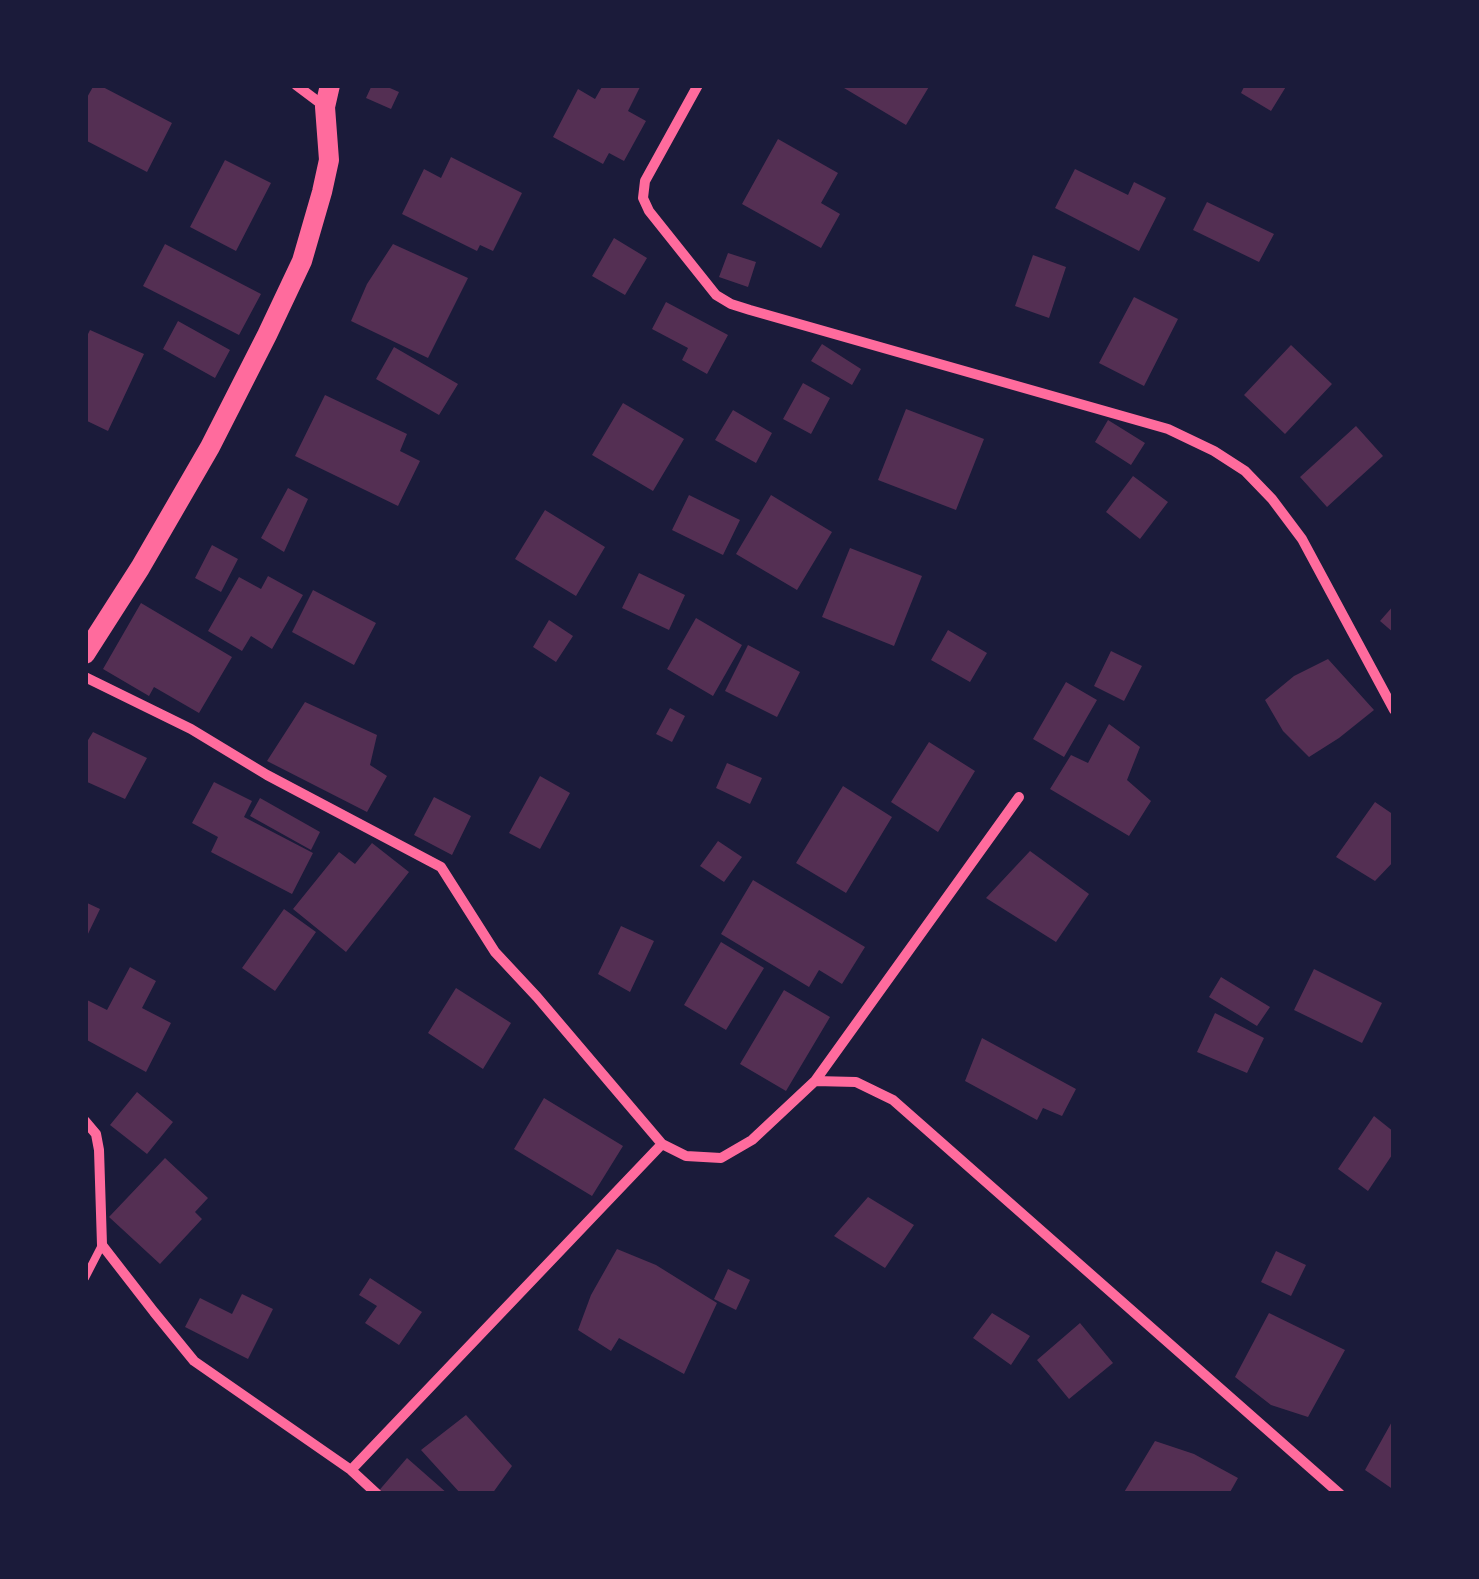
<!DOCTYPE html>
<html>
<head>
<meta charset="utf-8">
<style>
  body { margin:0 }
  #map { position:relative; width:1479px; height:1579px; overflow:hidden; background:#1b1b3a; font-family:"Exo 2",sans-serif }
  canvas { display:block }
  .frame { position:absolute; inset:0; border:88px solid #1b1b3a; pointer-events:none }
</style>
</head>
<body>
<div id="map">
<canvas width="1479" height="1579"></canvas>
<div class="frame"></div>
</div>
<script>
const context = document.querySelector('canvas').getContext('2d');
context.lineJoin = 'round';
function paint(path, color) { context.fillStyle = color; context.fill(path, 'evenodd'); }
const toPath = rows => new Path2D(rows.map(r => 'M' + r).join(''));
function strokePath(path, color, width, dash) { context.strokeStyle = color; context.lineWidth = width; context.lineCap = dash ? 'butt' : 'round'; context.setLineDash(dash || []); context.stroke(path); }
paint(toPath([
  [94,85,99,85,172,123,147,172,85,140,85,101],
  [372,85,383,85,399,92,391,109,366,98],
  [603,85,641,85,628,111,646,121,624,161,609,153,603,164,553,137,578,89,595,99],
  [839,85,930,85,906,125],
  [1245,85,1287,85,1271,111,1241,93],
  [778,139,838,173,821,203,840,214,821,248,742,204],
  [451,157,522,193,493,251,480,245,477,251,402,214,424,169,441,178],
  [225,160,271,183,236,251,190,227],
  [1075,169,1128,195,1134,182,1166,198,1139,251,1055,208],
  [1207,202,1274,234,1259,262,1193,230],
  [614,238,647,258,625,295,592,276],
  [165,244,261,294,239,335,143,286],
  [393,244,468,278,428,358,351,321,367,284],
  [728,253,756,262,748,287,719,277],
  [1033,255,1066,267,1049,318,1015,306],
  [1134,297,1178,319,1144,386,1099,363],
  [666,302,728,335,707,374,682,360,688,348,652,329],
  [178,321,230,350,215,378,163,349],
  [90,330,144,354,108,431,85,420,85,340],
  [822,344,861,369,852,385,811,361],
  [1291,345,1332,384,1285,434,1244,395],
  [394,347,458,384,439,415,376,379],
  [803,383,830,398,811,434,783,419],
  [325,395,407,434,400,451,420,461,398,506,295,456],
  [623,403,684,439,653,491,592,455],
  [906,409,984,439,956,510,878,480],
  [733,410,772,433,756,463,715,440],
  [1108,420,1145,443,1131,465,1095,442],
  [1356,426,1383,456,1327,507,1300,477],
  [1133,476,1168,502,1140,539,1106,512],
  [288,488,308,499,284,552,261,538],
  [689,495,740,520,723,555,672,530],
  [771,495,832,532,797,590,736,554],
  [545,510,605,547,576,596,515,559],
  [212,545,238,559,221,592,195,578],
  [850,548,922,576,894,646,822,617],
  [639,573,685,595,669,630,622,608],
  [268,576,303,595,272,649,251,636,242,651,208,631,239,577,261,589],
  [313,590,376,623,354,665,292,632],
  [141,603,232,657,199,713,154,687,149,696,103,669],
  [1394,605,1394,633,1380,621],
  [696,618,742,645,713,696,667,669],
  [549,620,573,636,556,662,533,647],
  [948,630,987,653,970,682,931,660],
  [748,645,800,672,777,717,725,691],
  [1111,651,1142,666,1124,701,1094,686],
  [1328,659,1374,710,1339,738,1309,757,1283,731,1265,700,1294,676],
  [1066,682,1097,700,1064,757,1033,739],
  [305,702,377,735,370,765,387,776,367,812,267,761],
  [670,708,685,716,672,742,656,734],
  [1109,724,1140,747,1127,780,1151,801,1129,836,1050,789,1071,755,1088,763],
  [93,732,147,758,125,799,85,781,85,745],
  [929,742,975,771,938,832,891,802],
  [727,763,762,778,750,804,716,788],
  [540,776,570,793,540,849,509,833],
  [214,782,252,801,244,817,313,853,292,894,211,852,218,837,192,823],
  [843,786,892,817,846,893,796,863],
  [434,797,471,816,452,855,414,835],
  [260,798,320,832,311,850,250,816],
  [1375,802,1394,815,1394,861,1375,881,1336,857],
  [718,841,742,857,724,882,700,866],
  [372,843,409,872,346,952,293,909,339,852,355,864],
  [1030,851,1089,894,1056,942,986,898],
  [753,880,865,947,842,984,819,970,809,987,721,934],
  [85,902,100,909,85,940],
  [284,909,316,932,275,991,242,968],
  [621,926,654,941,630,992,598,974],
  [721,942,764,968,726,1030,684,1005],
  [130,967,156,981,142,1008,171,1023,146,1072,85,1039,85,999,107,1010],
  [1314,969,1382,1003,1362,1043,1294,1010],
  [1221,977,1270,1007,1257,1026,1209,997],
  [456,988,511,1023,483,1069,428,1033],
  [784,990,830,1017,786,1091,740,1064],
  [1215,1013,1264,1038,1247,1073,1197,1052],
  [982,1038,1076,1089,1062,1116,1043,1108,1037,1120,965,1081],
  [137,1092,173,1122,147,1154,110,1125],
  [544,1098,623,1146,592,1196,514,1149],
  [1374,1116,1394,1132,1394,1152,1368,1191,1338,1169],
  [165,1158,208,1198,195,1212,202,1219,160,1264,109,1217],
  [868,1197,914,1225,885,1268,834,1236],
  [617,1249,656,1265,717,1303,684,1374,619,1338,611,1351,578,1330,591,1295],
  [1276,1251,1306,1265,1291,1296,1261,1282],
  [728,1269,750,1280,736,1310,714,1299],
  [370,1278,422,1312,399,1345,365,1323,377,1306,359,1295],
  [242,1294,273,1309,248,1359,185,1327,200,1298,232,1314],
  [992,1313,1030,1336,1011,1365,973,1338],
  [1269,1313,1345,1350,1308,1417,1271,1405,1235,1377],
  [1080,1323,1113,1363,1069,1399,1037,1360],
  [466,1415,512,1466,492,1494,461,1494,421,1450],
  [1394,1418,1394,1490,1365,1470],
  [1155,1441,1194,1454,1238,1478,1229,1494,1123,1494],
  [407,1458,448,1494,376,1494]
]), '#542f53');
strokePath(toPath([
  [85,1278,102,1245]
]), '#ff6b9d', 8);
strokePath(toPath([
  [296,85,324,106],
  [698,85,645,181,643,198,649,211,716,295,731,304,750,310,1168,429,1214,451,1245,471,1272,499,1302,539,1394,710],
  [85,677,191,729,267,775,441,867,495,952,537,997,662,1144,686,1156,721,1158,752,1140,815,1081,856,1082,893,1100,1340,1494],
  [815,1081,1019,797],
  [85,1121,96,1134,99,1150,102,1245,154,1312,194,1361,351,1470,377,1494],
  [351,1470,662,1144]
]), '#ff6b9d', 10);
strokePath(toPath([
  [85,654,140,568,210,447,267,335,302,261,322,192,329,160,325,107,330,85]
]), '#ff6b9d', 20);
</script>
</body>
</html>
